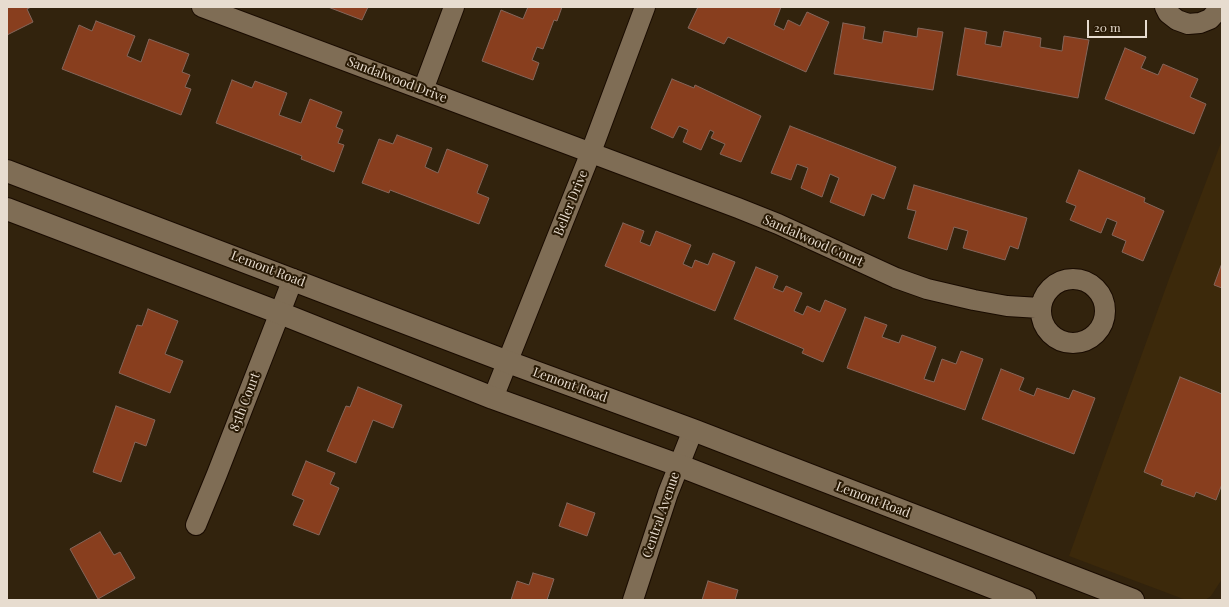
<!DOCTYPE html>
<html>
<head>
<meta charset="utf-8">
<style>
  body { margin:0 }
  #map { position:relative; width:1229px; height:607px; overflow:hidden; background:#32230d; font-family:"Playfair Display",serif }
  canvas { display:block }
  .frame { position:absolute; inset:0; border:8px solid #e7dccf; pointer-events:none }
  .scale { position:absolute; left:1087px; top:20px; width:60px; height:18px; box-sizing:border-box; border:2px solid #e7dccf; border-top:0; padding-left:5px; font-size:12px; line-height:14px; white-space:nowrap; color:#e7dccf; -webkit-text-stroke:3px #281904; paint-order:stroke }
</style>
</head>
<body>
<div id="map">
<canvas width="1229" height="607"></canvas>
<div class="frame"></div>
<div class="scale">20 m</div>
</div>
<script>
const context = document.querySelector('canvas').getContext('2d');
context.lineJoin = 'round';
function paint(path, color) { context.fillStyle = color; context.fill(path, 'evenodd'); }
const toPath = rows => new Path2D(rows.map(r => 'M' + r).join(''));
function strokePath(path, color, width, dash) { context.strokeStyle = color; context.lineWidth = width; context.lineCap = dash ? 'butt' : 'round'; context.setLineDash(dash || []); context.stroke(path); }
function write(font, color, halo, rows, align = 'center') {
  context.font = font + ' "Playfair Display",serif'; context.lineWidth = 4; context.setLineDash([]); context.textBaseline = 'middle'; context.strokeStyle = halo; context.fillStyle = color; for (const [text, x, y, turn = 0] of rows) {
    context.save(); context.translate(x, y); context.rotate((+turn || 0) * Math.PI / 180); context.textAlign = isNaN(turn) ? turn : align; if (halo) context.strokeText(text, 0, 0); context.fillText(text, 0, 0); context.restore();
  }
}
paint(toPath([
  [1222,140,1222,579,1211,596,1205,600,1186,600,1069,556,1169,279]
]), '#3c290b');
const building = toPath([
  [7,7,31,7,27,9,33,22,7,35,7,7],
  [328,7,368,7,362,20,328,7],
  [528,7,562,7,557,21,554,20,543,49,537,47,532,60,539,63,533,80,482,61,501,10,523,19,528,7],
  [698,7,781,7,774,25,784,30,788,20,800,26,807,12,829,22,806,72,728,37,724,44,688,28,698,7],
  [96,21,135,36,127,56,141,62,149,39,189,54,182,72,190,75,185,87,191,89,181,115,62,69,79,25,92,31,96,21],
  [843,23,865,27,863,39,882,43,884,31,917,37,918,28,943,32,933,90,834,74,843,23],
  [965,28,987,32,985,44,1001,47,1004,31,1041,38,1040,47,1062,51,1064,36,1089,40,1078,98,957,75,965,28],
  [1125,48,1146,57,1141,68,1158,75,1163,64,1198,79,1190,97,1206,104,1194,134,1105,99,1125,48],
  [672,79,694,88,695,85,761,116,741,162,720,154,725,144,711,138,714,132,710,130,701,150,683,142,688,130,679,126,673,138,651,128,672,79],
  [232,80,252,88,255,81,287,93,279,115,301,123,310,99,342,112,336,127,343,130,338,143,344,145,334,172,301,159,302,156,216,123,232,80],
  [790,126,896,167,884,199,872,194,864,216,830,202,839,178,830,174,822,197,801,188,808,168,797,164,791,180,771,173,790,126],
  [397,135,432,148,425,167,438,173,447,149,488,165,477,193,489,198,479,224,390,190,389,193,362,183,379,139,393,144,397,135],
  [1079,170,1145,198,1144,202,1164,211,1143,261,1122,252,1126,241,1112,235,1117,222,1107,218,1101,233,1070,220,1076,206,1066,202,1079,170],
  [914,185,1027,218,1018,249,1010,246,1005,260,963,248,968,231,954,227,947,250,908,238,916,211,907,209,914,185],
  [623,223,644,231,640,242,650,246,656,231,691,245,683,264,692,268,695,260,708,265,713,253,735,262,715,311,605,266,623,223],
  [1222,263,1222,288,1214,285,1222,263],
  [756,267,778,276,773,288,783,292,786,286,802,293,794,311,803,315,807,306,820,312,825,300,846,309,823,362,802,353,804,349,734,319,756,267],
  [148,309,178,321,165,354,183,361,170,393,119,373,137,325,142,326,148,309],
  [865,317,887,325,882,337,899,343,902,335,936,347,924,379,934,382,942,359,956,364,961,351,983,359,965,410,847,368,865,317],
  [1001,369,1024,378,1019,390,1034,396,1037,388,1069,399,1073,390,1095,398,1074,454,982,419,1001,369],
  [1180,377,1222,394,1222,484,1216,500,1196,492,1194,497,1161,485,1163,480,1144,472,1180,377],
  [358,387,402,405,393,428,373,420,356,463,327,451,346,406,350,407,358,387],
  [116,406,155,420,146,446,135,442,121,482,93,472,116,406],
  [306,461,335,473,330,484,339,488,319,535,293,525,304,500,292,495,306,461],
  [567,503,595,513,587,536,559,526,567,503],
  [100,532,114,555,120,552,135,578,98,599,70,549,100,532],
  [533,573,554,579,547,600,511,600,517,581,529,585,533,573],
  [708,581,738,590,735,600,702,600,708,581]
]);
paint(building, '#883e1e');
strokePath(building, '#84665b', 1);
const street = toPath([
  [202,7,738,208,778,224,896,278,927,289,974,300,1007,306,1040,308],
  [1165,7,1168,13,1177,20,1188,24,1200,23,1210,19,1221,7],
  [423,90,454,7],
  '1041 311a32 32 0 1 1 64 0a32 32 0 1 1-64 0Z',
  [493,398,591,152,645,7],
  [196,525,217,474,293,279],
  [633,600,668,493,693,430]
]);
const secondary = toPath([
  [7,171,508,362,693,430,1133,600],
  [7,209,280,313,493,398,678,465,1025,600]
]);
strokePath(street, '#190b00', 22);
strokePath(secondary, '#190b00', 24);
strokePath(street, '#7f6d55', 20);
strokePath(secondary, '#7f6d55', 22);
write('13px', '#e7dccf', '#281904', [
  ["Sandalwood Drive",397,80,21],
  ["Beller Drive",571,203,-68],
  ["Sandalwood Court",813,241,24],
  ["Lemont Road",268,269,21],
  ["Lemont Road",570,385,20],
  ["85th Court",245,402,-69],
  ["Lemont Road",873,500,21],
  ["Central Avenue",661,515,-71]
]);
</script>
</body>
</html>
